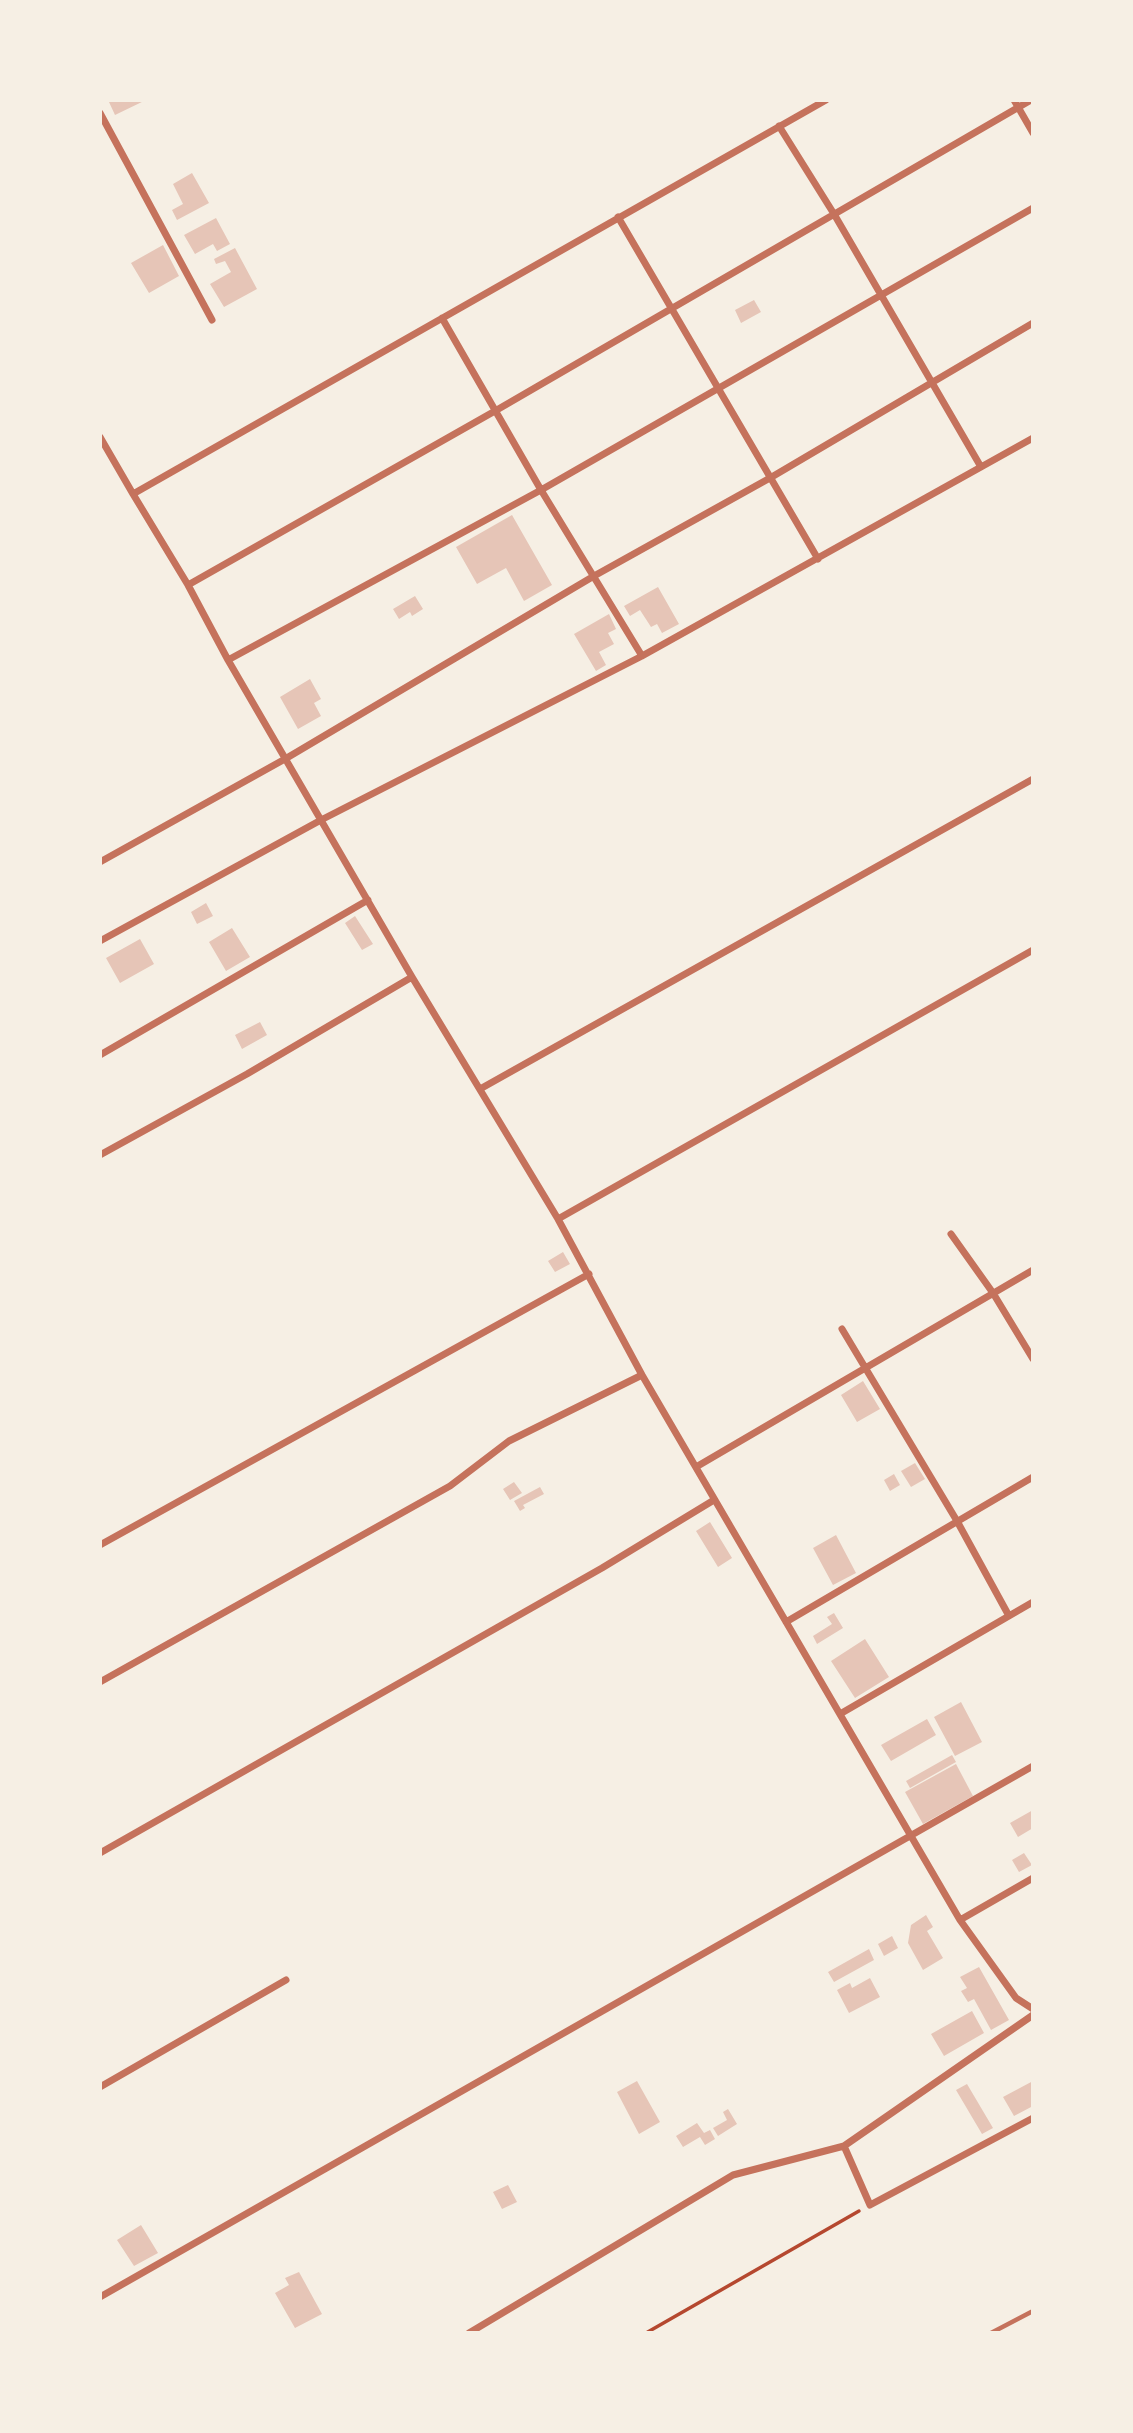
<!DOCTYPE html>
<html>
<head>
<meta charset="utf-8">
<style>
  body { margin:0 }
  #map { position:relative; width:1133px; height:2433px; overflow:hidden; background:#f6efe4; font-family:Ubuntu,sans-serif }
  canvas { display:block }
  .frame { position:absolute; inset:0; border:102px solid #f6efe4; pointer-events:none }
</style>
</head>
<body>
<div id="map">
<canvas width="1133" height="2433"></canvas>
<div class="frame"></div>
</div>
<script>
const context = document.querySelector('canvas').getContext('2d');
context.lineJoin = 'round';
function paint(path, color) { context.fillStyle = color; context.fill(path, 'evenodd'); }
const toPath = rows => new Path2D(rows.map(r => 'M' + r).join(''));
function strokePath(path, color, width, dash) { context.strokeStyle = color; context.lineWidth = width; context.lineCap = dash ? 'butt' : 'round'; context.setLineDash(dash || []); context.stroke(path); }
paint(toPath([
  [112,100,146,100,115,115,109,102],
  [192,173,209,203,177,220,172,210,183,204,173,184],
  [216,218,230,244,217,251,213,244,195,254,184,235],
  [163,245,179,276,149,293,131,263],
  [235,248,257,289,224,307,210,284,231,272,225,261,216,264,214,259],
  [754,300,761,312,741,323,735,310],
  [512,515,552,585,524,601,506,568,477,584,456,547],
  [658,587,679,624,662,633,657,624,651,627,640,610,630,616,624,606],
  [415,596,423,609,412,616,410,612,399,619,393,609],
  [609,614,616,629,608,633,614,644,599,652,606,665,596,671,574,634],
  [310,679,321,699,314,703,321,716,298,729,280,697],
  [206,903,213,916,197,924,191,912],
  [355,916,373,944,362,950,345,923],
  [232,928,250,957,226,971,209,942],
  [140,939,154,964,120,983,106,958],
  [260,1022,267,1035,242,1049,235,1035],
  [563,1252,570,1264,555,1272,548,1261],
  [863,1381,880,1409,857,1422,841,1395],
  [915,1463,925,1479,911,1487,901,1471],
  [894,1474,900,1485,890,1491,884,1480],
  [514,1482,522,1493,510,1500,503,1489],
  [540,1487,544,1494,523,1505,525,1508,520,1511,514,1501],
  [710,1522,732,1558,718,1567,696,1531],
  [836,1535,856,1573,833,1585,813,1548],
  [834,1613,843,1628,817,1644,813,1636,832,1624,827,1617],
  [865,1639,889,1677,855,1698,831,1661],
  [961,1702,982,1742,955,1756,934,1717],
  [927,1719,936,1735,891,1761,881,1745],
  [952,1755,956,1762,910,1788,906,1781],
  [956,1764,973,1796,923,1824,905,1792],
  [1033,1810,1033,1828,1018,1837,1010,1823],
  [1024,1853,1032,1865,1019,1872,1012,1860],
  [926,1915,933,1927,927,1931,943,1958,923,1970,908,1943,911,1925],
  [892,1936,898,1948,884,1956,878,1944],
  [869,1949,874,1960,834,1982,828,1972],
  [979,1967,1009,2020,991,2030,974,1999,968,2002,961,1991,967,1988,960,1977],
  [870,1978,880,1997,849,2013,837,1990,850,1983,852,1988],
  [972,2011,984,2033,944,2056,931,2034],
  [637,2081,660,2122,639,2134,617,2092],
  [1033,2081,1033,2106,1014,2116,1003,2097],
  [967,2084,993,2128,982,2134,956,2090],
  [728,2109,737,2124,718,2136,713,2128,727,2120,723,2112],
  [697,2123,704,2133,710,2130,715,2139,705,2145,700,2137,683,2147,676,2136],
  [508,2185,517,2202,502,2209,493,2192],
  [141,2225,158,2253,134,2266,117,2240],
  [299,2272,322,2314,295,2328,275,2293,289,2285,285,2278]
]), '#e6c5b7');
strokePath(toPath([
  [646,2333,859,2211]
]), '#b5482f', 3.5);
strokePath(toPath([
  [991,2333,1033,2311]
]), '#c5725c', 4.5);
strokePath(toPath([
  [826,100,133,494,188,585,228,660,412,977,558,1219,642,1375,960,1920,1016,1998,1033,2009],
  [1014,100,1033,133],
  [100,113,212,320],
  [779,126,834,214,981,467],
  [618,217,818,559],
  [442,318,541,490,642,656],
  [100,437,133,494],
  [188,585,495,411,1031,100],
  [228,660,541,490,1033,208],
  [100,862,285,759,594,576,770,478,1033,323],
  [100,941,321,820,642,656,1033,438],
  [100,1055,368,900],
  [480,1089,1033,779],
  [100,1155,247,1074,412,977],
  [558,1219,1033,950],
  [951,1234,993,1293,1033,1359],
  [842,1329,957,1521,1009,1616],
  [696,1467,1033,1270],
  [100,1545,589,1274],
  [786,1622,1033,1477],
  [100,1682,450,1486,509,1441,642,1375],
  [840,1714,1033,1602],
  [100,1853,602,1568,714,1500],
  [960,1920,1033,1878],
  [100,2087,286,1980],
  [844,2146,870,2205,1033,2118],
  [100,2297,1033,1766],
  [469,2333,733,2175,844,2146,1033,2015]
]), '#c5725c', 7);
</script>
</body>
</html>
